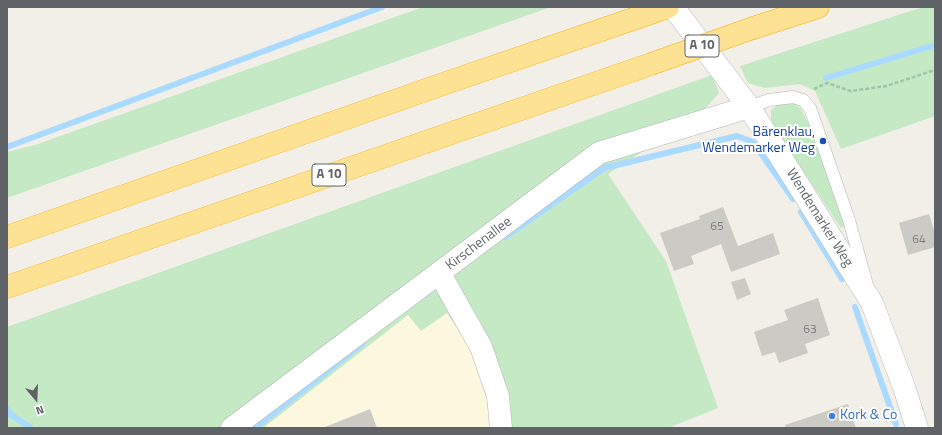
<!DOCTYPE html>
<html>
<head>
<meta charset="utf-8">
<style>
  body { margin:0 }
  #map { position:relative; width:942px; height:435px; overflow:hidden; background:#f1efe8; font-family:"Titillium Web",sans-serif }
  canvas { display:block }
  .frame { position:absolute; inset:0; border:8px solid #5f6368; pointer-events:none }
  .north { position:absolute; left:16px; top:379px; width:40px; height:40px; -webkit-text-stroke:3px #fff; paint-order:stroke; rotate:161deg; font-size:11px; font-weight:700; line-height:16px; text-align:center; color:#5f6368 }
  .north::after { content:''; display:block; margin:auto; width:14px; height:18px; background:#5f6368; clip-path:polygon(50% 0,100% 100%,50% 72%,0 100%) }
</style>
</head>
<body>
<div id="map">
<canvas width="942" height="435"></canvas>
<div class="frame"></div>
<div class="north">N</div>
</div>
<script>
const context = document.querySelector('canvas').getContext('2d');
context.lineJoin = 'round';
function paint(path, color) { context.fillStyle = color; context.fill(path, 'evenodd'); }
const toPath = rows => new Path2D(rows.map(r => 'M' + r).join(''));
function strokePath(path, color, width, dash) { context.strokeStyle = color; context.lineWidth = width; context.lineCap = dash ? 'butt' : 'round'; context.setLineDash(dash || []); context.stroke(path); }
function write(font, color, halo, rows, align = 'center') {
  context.font = font + ' "Titillium Web",sans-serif'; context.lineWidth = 4; context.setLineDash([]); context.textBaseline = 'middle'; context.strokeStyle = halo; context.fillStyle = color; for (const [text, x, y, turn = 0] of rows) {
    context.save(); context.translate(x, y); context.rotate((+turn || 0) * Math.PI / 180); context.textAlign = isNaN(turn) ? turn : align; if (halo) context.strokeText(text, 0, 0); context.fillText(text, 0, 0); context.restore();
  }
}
paint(toPath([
  [447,313,471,349,489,404,491,428,263,428,408,315]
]), '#fef7e0');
paint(toPath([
  [423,7,551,7,7,198,7,152,35,145],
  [923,7,935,7,935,116,841,149,815,91,800,84,765,88,748,83,740,66],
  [712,75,719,93,701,113,608,174,666,261,718,408,668,428,491,428,489,404,471,349,447,313,421,331,408,315,263,428,7,427,7,327],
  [787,102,795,104,801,109,812,130,845,226,841,228,774,127,771,119,771,110,780,103]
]), '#c5e8c5');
strokePath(toPath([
  [826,78,935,45],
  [7,147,382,7],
  [801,212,842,279],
  [505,237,604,168,737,136,753,142,793,199],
  [855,307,896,424],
  [7,409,11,415,31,428],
  [255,428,362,344]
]), '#aadaff', 6);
paint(toPath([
  [723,207,738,246,773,233,780,254,731,272,721,244,691,256,694,264,674,271,660,233,700,219,699,216],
  [929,214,935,233,935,247,908,255,899,223],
  [745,278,751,294,737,300,731,282],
  [818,298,830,335,805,344,808,353,779,363,775,352,762,356,754,332,788,320,784,310],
  [848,404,856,428,786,428,785,425],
  [370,409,377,428,325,428,325,427]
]), '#cccac5');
const lane = toPath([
  [749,107,769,100,793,97,803,100,810,108,849,220,866,281]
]);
const street = toPath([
  [440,274,481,347,498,396,501,428],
  [232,428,599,153,749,107]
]);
const secondary = toPath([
  [673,7,749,107,806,197,872,303,904,387,917,428]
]);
const highway = toPath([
  [753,28,818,7],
  [7,237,443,84,668,7],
  [7,287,651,64]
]);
strokePath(lane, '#b5b8bc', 13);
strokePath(street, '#b5b8bc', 23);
strokePath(secondary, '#b6babf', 23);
strokePath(highway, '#f9ab00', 23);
strokePath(toPath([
  [814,89,827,83,851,91,886,86,935,70]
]), '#9cc7a9', 2.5, [4, 2]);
strokePath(lane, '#fff', 12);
strokePath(street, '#fff', 22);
strokePath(secondary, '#fff', 22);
strokePath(highway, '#fde293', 22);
const highwayBridge = toPath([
  [651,64,753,28]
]);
strokePath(highwayBridge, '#f9ab00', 23, []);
strokePath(highwayBridge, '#fde293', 22);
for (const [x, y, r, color] of [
  [823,141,4,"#1a4fb4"],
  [832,416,4,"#3f7fe0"]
]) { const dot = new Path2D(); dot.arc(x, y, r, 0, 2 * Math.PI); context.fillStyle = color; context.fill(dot); strokePath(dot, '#fff', 1.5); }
write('12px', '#7a7d7f', null, [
  ["65",717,227],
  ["64",919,240],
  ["63",810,330]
]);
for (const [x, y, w] of [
  [702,46,34],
  [329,175,34]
]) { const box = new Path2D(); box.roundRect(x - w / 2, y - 11, w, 22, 3); context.fillStyle = '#fff'; context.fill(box); strokePath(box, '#5f6368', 1); }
write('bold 13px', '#5f6368', null, [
  ["A 10",702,46],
  ["A 10",329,175]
]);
write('14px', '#164399', '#fff', [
  ["Bärenklau,",815,133],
  ["Wendemarker Weg",815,149]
], 'right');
write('14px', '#5f6368', '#fff', [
  ["Wendemarker Weg",819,218,58],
  ["Kirschenallee",479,244,-37]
]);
write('14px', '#366cbe', '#fff', [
  ["Kork & Co",840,416]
], 'left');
</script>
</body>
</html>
